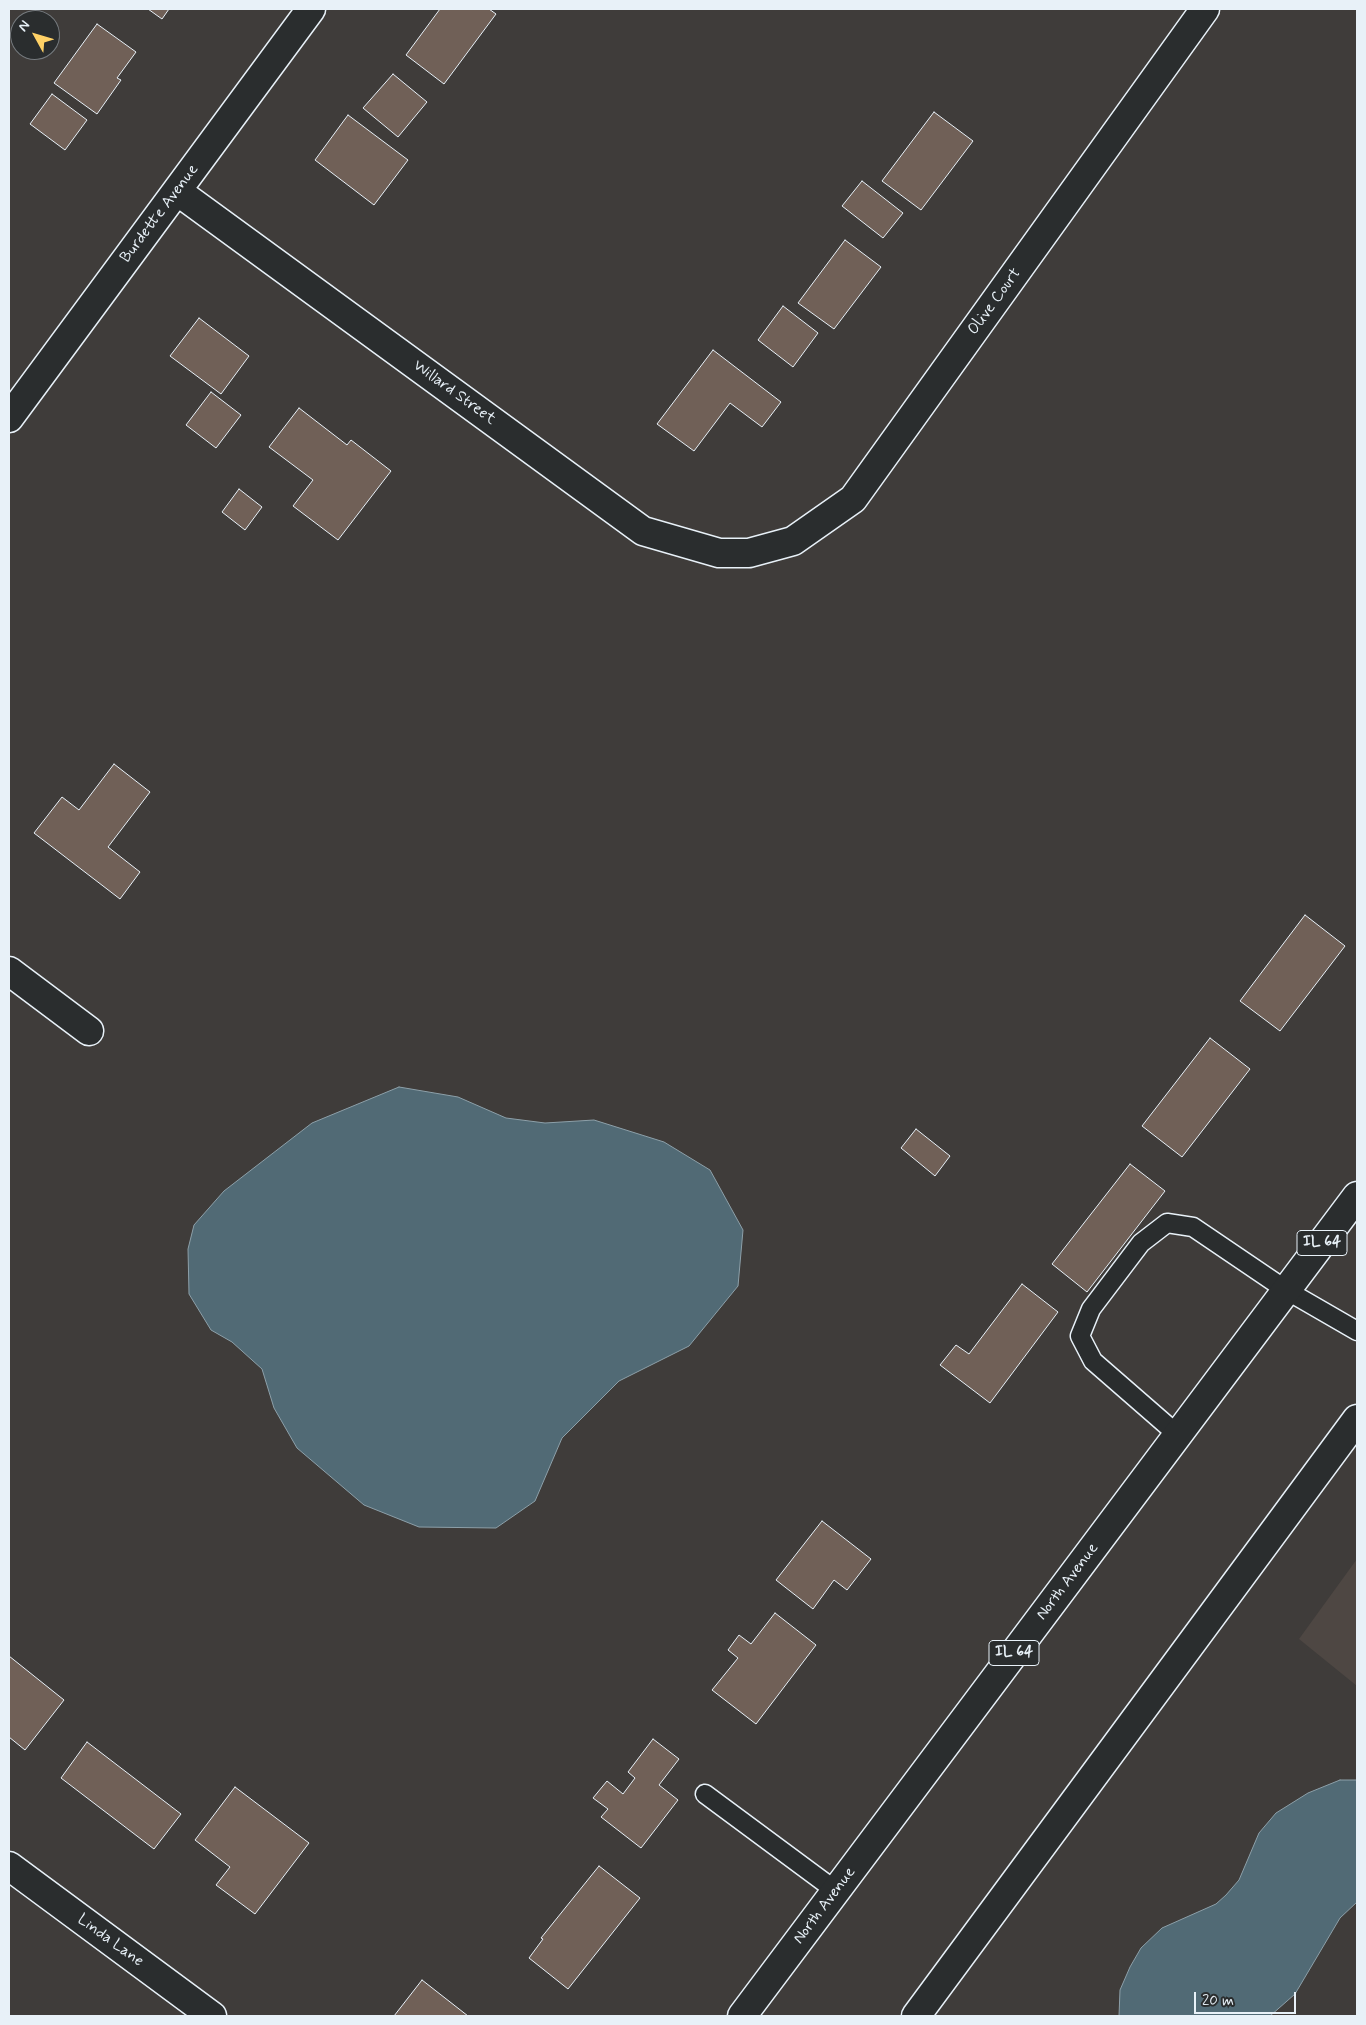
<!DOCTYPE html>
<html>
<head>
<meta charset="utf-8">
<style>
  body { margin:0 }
  #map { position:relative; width:1366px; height:2025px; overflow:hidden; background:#3f3c3a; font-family:Mynerve,sans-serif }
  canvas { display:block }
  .frame { position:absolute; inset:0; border:10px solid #e8f1f8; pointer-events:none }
  .north { position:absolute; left:10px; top:10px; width:50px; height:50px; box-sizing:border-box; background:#2a2d2e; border:1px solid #767b7f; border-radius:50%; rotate:309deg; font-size:14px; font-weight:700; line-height:20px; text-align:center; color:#e8f1f8 }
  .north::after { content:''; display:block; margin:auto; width:18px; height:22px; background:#ffd166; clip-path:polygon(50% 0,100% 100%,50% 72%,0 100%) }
  .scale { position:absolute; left:1194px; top:1992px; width:102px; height:22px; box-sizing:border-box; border:2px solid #e8f1f8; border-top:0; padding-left:6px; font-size:15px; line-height:18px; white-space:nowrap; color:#e8f1f8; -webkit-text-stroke:4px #2a2d2e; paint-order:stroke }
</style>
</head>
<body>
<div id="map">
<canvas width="1366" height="2025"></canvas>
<div class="frame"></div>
<div class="north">N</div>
<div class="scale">20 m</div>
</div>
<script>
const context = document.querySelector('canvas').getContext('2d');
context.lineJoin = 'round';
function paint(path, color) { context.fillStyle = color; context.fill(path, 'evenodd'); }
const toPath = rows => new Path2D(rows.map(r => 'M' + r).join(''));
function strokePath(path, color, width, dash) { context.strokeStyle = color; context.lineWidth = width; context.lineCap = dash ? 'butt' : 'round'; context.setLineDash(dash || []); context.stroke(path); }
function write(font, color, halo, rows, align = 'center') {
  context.font = font + ' Mynerve,sans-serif'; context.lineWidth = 4; context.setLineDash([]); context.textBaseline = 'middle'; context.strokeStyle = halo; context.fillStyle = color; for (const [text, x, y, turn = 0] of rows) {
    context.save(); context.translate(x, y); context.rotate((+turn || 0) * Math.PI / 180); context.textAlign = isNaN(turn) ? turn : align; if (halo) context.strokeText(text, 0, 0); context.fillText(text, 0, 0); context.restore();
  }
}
paint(toPath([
  [1357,1559,1357,1686,1299,1639]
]), '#4e4743');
const water = toPath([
  [399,1087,458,1097,506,1118,545,1123,594,1120,664,1142,710,1170,743,1230,738,1286,689,1346,619,1381,562,1438,535,1501,496,1528,419,1527,364,1505,297,1448,274,1408,262,1369,232,1342,211,1330,189,1294,188,1249,194,1225,224,1191,312,1123,399,1087],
  [1340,1780,1357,1780,1357,1902,1340,1918,1295,1994,1270,2016,1119,2016,1120,1990,1130,1967,1141,1948,1162,1928,1216,1904,1226,1895,1239,1880,1259,1833,1276,1813,1308,1793,1340,1780]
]);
paint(water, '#516a75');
strokePath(water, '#8da0a9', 1);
const building = toPath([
  [148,9,169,9,162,19,148,9],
  [440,9,489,9,496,14,444,84,406,55,440,9],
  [97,24,136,52,117,78,121,80,97,114,54,83,97,24],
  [393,74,427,102,398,137,363,108,393,74],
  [52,94,87,120,65,150,30,124,52,94],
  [934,112,973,141,921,210,882,181,934,112],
  [348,115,408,160,374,205,315,160,348,115],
  [862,181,903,213,883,238,842,206,862,181],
  [845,240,881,267,834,329,798,303,845,240],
  [783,306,818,333,793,367,758,340,783,306],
  [199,318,249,356,221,394,170,356,199,318],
  [713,350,781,402,762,427,730,403,694,451,657,424,713,350],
  [211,392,241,415,216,448,186,425,211,392],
  [299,408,347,445,351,440,391,471,338,540,293,506,313,480,269,447,299,408],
  [239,489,262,507,245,530,222,512,239,489],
  [114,764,150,792,108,847,140,872,120,899,34,833,62,797,79,810,114,764],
  [1305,915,1345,946,1280,1031,1240,1001,1305,915],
  [1210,1038,1250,1069,1182,1157,1142,1126,1210,1038],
  [916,1129,950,1156,935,1176,901,1148,916,1129],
  [1130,1164,1165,1191,1087,1292,1052,1264,1130,1164],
  [1022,1284,1058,1312,990,1403,940,1365,956,1345,969,1354,1022,1284],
  [822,1521,871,1559,847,1590,834,1580,813,1609,776,1580,822,1521],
  [775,1613,816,1645,756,1724,712,1690,738,1658,728,1650,739,1635,751,1644,775,1613],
  [9,1656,64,1700,25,1750,9,1737,9,1656],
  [653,1739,679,1759,659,1785,678,1800,641,1848,601,1817,608,1809,593,1798,607,1781,623,1794,635,1778,628,1772,653,1739],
  [87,1742,181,1814,154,1849,61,1778,87,1742],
  [235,1787,309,1843,255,1914,216,1885,230,1867,195,1840,235,1787],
  [599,1866,640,1898,568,1989,529,1958,543,1939,541,1938,599,1866],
  [422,1980,468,2016,394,2016,422,1980]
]);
paint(building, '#706057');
strokePath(building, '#e8f1f8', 1);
const lane = toPath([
  [1178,1435,1093,1361,1080,1336,1091,1309,1141,1243,1167,1223,1193,1227,1286,1290,1357,1331],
  [705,1794,836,1891]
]);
const street = toPath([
  [177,191,643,531,719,553,749,553,793,541,853,499,1205,9],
  [9,418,311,9],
  [9,971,89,1031],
  [9,1866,212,2016]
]);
const primary = toPath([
  [742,2016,1357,1196],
  [916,2016,1357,1419]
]);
strokePath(lane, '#e8f1f8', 21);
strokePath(street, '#e8f1f8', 31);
strokePath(primary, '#e8f1f8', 31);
strokePath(lane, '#2a2d2e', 18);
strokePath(street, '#2a2d2e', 28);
strokePath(primary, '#2a2d2e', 28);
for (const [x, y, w] of [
  [1322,1243,50],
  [1014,1653,50]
]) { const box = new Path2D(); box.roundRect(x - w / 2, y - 12.5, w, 25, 4); context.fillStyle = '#2a2d2e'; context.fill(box); strokePath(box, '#e8f1f8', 1); }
write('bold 15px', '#e8f1f8', null, [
  ["IL 64",1322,1243],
  ["IL 64",1014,1653]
]);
write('16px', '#e8f1f8', '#2a2d2e', [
  ["Burdette Avenue",160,214,-53],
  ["Olive Court",995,302,-54],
  ["Willard Street",454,393,36],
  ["North Avenue",1068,1582,-53],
  ["North Avenue",825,1906,-53],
  ["Linda Lane",110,1941,36]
]);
</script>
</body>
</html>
